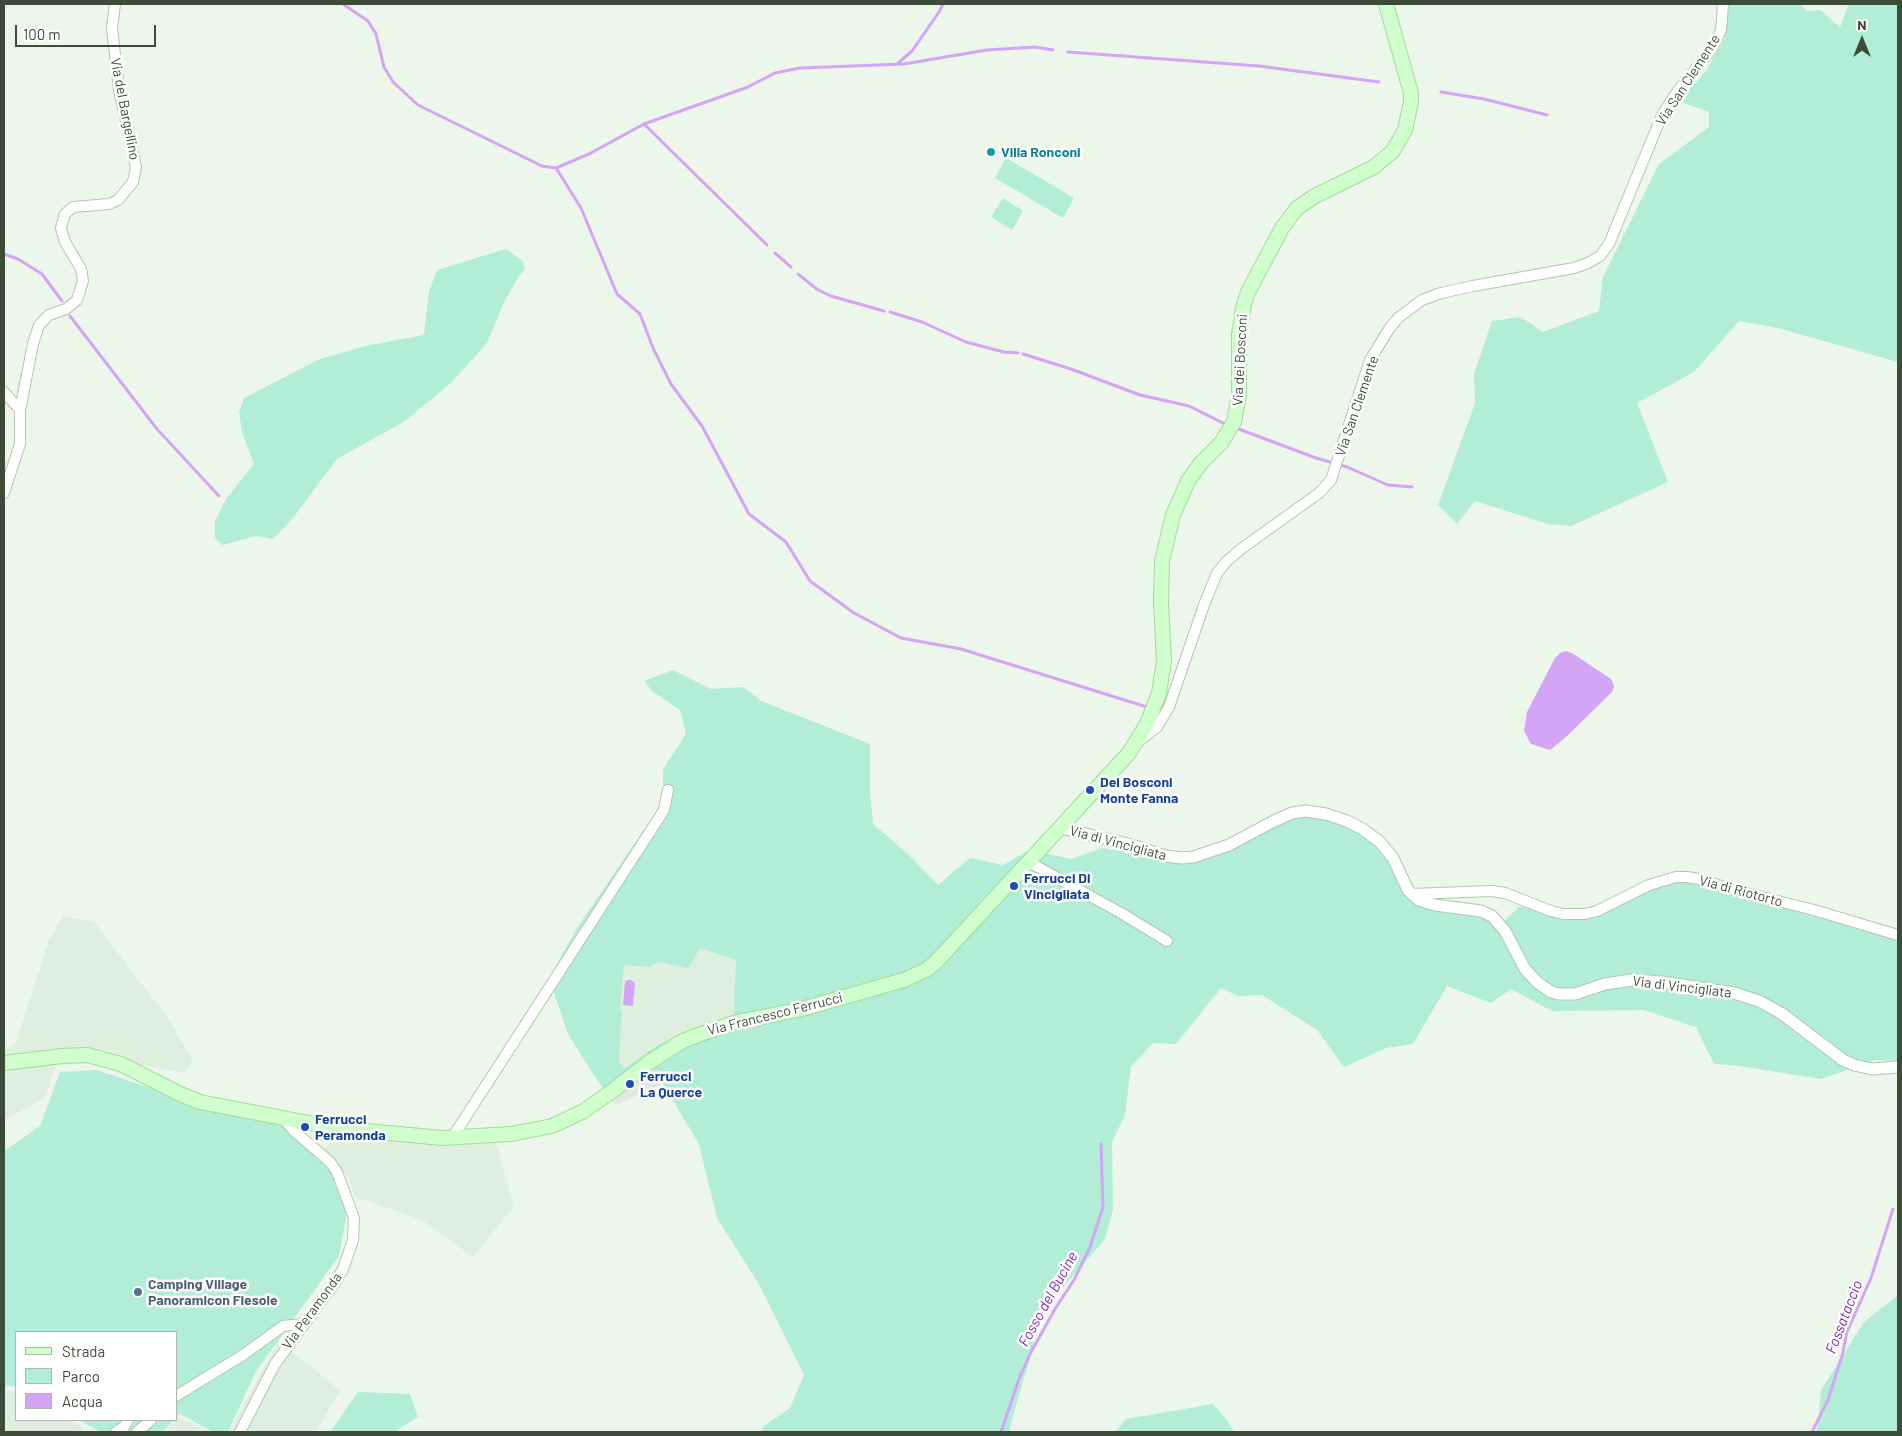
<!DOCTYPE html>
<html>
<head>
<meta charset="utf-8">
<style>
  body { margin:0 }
  #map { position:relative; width:1902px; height:1436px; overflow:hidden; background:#edf6eb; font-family:Barlow,sans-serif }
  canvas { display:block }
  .frame { position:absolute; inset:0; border:5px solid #3c4c38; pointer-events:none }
  .legend { position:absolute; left:15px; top:1331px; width:162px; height:90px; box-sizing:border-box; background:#fff; border:1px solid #b1b7af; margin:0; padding:6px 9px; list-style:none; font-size:15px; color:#3c4c38 }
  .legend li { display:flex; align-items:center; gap:10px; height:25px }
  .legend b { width:25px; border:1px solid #b1b7af }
  .north { position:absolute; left:1837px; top:15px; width:50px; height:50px; -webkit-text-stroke:4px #fff; paint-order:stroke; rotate:0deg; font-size:14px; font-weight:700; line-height:20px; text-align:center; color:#3c4c38 }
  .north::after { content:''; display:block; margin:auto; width:18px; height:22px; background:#3c4c38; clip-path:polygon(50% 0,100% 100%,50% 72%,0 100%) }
  .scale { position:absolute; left:15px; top:25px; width:141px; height:22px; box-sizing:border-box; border:2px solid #3c4c38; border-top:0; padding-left:6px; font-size:15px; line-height:18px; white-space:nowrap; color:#3c4c38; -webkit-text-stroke:4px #fff; paint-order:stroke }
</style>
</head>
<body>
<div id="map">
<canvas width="1902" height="1436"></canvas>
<div class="frame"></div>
<ul class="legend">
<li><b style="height:6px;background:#d0ffcd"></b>Strada</li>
<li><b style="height:14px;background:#b2edd7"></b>Parco</li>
<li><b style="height:14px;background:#d4a5f6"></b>Acqua</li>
</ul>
<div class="north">N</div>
<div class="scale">100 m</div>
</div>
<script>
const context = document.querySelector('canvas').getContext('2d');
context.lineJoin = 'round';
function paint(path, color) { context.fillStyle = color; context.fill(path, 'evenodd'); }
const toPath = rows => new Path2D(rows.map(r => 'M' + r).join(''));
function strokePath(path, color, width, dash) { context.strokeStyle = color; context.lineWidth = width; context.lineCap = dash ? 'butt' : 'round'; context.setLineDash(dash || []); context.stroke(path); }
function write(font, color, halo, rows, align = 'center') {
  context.font = font + ' Barlow,sans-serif'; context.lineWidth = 5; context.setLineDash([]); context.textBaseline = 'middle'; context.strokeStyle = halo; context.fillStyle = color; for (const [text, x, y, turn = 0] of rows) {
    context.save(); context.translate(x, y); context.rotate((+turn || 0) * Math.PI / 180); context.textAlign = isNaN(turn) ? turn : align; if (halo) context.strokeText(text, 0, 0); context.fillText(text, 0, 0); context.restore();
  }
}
paint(toPath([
  [63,916,94,922,169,1019,192,1059,185,1073,122,1061,56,1065,45,1098,4,1120,4,1051,16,1042,50,937],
  [700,948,737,960,734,1016,694,1028,659,1044,605,1086,601,962],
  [337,1133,495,1139,514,1206,473,1257,422,1220,355,1197,349,1179,324,1149],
  [279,1340,340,1391,316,1432,229,1432],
  [4,1390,16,1392,16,1420,70,1420,82,1427,85,1432,4,1432],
  [179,1417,209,1432,165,1432]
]), '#dfefdd');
paint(toPath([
  [1729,4,1800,4,1807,11,1820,10,1840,27,1849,4,1898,4,1898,362,1778,328,1739,321,1694,372,1637,403,1668,482,1571,526,1548,524,1475,501,1457,524,1438,505,1475,403,1474,374,1492,321,1521,317,1543,332,1599,311,1603,277,1659,164,1709,127,1709,112,1679,101,1706,71,1725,38],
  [1006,158,1074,198,1063,218,995,178],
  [1003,198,1023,211,1012,230,991,217],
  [506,249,523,261,525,269,519,276,504,302,487,343,451,383,405,421,337,459,293,518,273,539,256,536,222,545,215,538,215,521,226,499,254,464,242,432,239,412,244,398,320,359,365,346,424,335,429,291,437,270],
  [673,670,711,689,744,687,761,701,870,744,870,791,873,824,908,854,938,885,970,858,1003,865,1029,850,1071,859,1102,848,1180,859,1294,817,1314,815,1354,828,1381,849,1417,904,1427,909,1483,916,1498,927,1520,906,1557,917,1585,919,1598,915,1655,887,1669,883,1691,882,1898,940,1898,1061,1875,1060,1821,1079,1740,1066,1714,1064,1696,1027,1644,1010,1552,1011,1511,989,1491,1003,1447,986,1413,1044,1386,1048,1344,1067,1317,1030,1262,995,1238,996,1221,988,1176,1044,1153,1043,1131,1067,1125,1115,1112,1142,1113,1210,1105,1239,1033,1322,1034,1346,1019,1394,1009,1432,760,1432,764,1426,790,1408,804,1375,760,1286,717,1218,699,1144,663,1084,616,1105,595,1077,568,1034,549,978,577,928,663,802,663,769,686,734,680,710,652,691,644,681],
  [700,948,736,960,734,1016,694,1028,674,1037,659,1044,624,1069,620,1063,619,1055,622,1011,620,1010,624,965,650,967,653,964,659,962,689,968],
  [97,1070,197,1104,283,1126,328,1165,347,1212,339,1256,255,1373,228,1432,213,1432,180,1414,176,1418,176,1332,16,1332,16,1387,4,1385,4,1151,40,1126,60,1072],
  [1898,1295,1898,1432,1817,1432,1821,1390,1864,1322],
  [358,1392,410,1394,418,1417,397,1430,397,1432,330,1432],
  [1213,1404,1227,1420,1234,1432,1115,1432,1126,1419],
  [79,1420,174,1420,162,1432,101,1432]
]), '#b2edd7');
paint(toPath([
  [651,1065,663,1084,616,1105,609,1096]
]), '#e4e8e2');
paint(toPath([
  [1565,651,1572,653,1611,679,1614,686,1612,692,1566,737,1550,750,1531,744,1524,731,1527,712,1555,658,1560,653],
  [628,980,631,980,635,983,633,1006,623,1005,625,982]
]), '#d4a5f6');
strokePath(toPath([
  [343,4,368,21,376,34,384,67,393,82,418,105,542,166,556,168,589,154,644,124,748,87,775,73,800,68,904,64,987,50,1035,47,1053,50],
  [1068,52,1259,66,1379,82],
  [897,64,912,51,939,12,943,4],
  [1441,92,1484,99,1547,115],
  [644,124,767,245],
  [556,168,581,208,617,294,640,314,653,348,671,384,702,426,749,514,786,542,810,581,854,613,901,638,961,649,1147,707],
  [775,253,791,267],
  [4,254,18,259,42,274,62,301],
  [798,274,818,290,831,296,884,311],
  [890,312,922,322,966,342,1004,352,1018,353],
  [70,316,157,429,219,496],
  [1023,354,1071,369,1140,395,1189,406,1227,425],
  [1236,428,1316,458,1347,467,1388,485,1412,487],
  [1001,1432,1019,1379,1030,1354,1055,1309,1074,1280,1090,1247,1103,1207,1101,1144],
  [1812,1432,1828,1400,1842,1356,1847,1332,1871,1278,1893,1209]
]), '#d4a5f6', 3);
const minor = toPath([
  [4,392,20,410],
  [4,493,20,444,20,410,33,344,39,325,49,315,66,309,77,300,83,281,81,269,65,242,61,228,65,214,73,207,109,204,118,200,133,182,136,167,119,90,112,28,115,4],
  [1139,741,1157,727,1169,707,1204,605,1217,573,1226,562,1241,549,1319,493,1331,480,1370,360,1389,329,1398,318,1422,300,1441,293,1473,286,1574,268,1588,263,1600,256,1609,244,1662,115,1677,92,1711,50,1717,39,1721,30,1723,4],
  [1029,862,1121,913,1167,941],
  [1411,894,1492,891,1505,893,1551,911,1563,914,1585,914,1597,911,1649,885,1676,877,1687,877,1699,879,1734,890,1814,910,1898,935],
  [452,1138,664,810,668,790],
  [176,1396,243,1355,283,1326,303,1324],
  [116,1432,124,1427,128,1420],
  [137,1432,151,1420],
  [240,1432,275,1364,336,1281,343,1269,353,1240,354,1218,337,1172,330,1162,294,1131,283,1118]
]);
const tertiary = toPath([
  [1061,828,1132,845,1165,856,1182,858,1193,857,1229,845,1274,821,1292,813,1306,811,1326,814,1347,821,1361,828,1380,842,1393,858,1408,890,1419,900,1435,905,1481,911,1492,916,1505,931,1525,969,1537,982,1551,992,1559,994,1575,994,1605,984,1632,980,1662,982,1734,993,1759,1001,1781,1013,1843,1060,1854,1065,1872,1069,1898,1067]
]);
const secondary = toPath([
  [4,1063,62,1056,87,1055,121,1064,180,1094,200,1102,335,1128,442,1138,511,1134,552,1126,582,1112,611,1092,651,1061,683,1041,698,1035,733,1023,802,1009,904,980,926,970,935,963,1129,753,1147,724,1159,693,1164,661,1161,602,1162,561,1173,515,1188,481,1201,463,1221,443,1234,422,1239,396,1239,334,1244,304,1248,292,1282,228,1297,208,1315,196,1374,167,1393,151,1405,130,1411,102,1411,93,1386,4]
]);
strokePath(minor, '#b3c6b0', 12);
strokePath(tertiary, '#b3c6b0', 13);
strokePath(secondary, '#a0dc9a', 16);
strokePath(minor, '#fff', 10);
strokePath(tertiary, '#fff', 11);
strokePath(secondary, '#d0ffcd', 14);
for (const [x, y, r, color] of [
  [991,152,5,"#0f9aa8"],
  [1090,790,5,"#1a4fb4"],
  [1014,886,5,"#1a4fb4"],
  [630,1084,5,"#1a4fb4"],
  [305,1127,5,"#1a4fb4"],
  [138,1292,5,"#5c6f8a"]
]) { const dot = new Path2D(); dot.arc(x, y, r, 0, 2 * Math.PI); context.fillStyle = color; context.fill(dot); strokePath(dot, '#fff', 2); }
write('14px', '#3c4c38', '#fff', [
  ["Via San Clemente",1688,80,-57],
  ["Via del Bargellino",125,109,79],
  ["Via dei Bosconi",1240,360,-87],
  ["Via San Clemente",1357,406,-71],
  ["Via di Vincigliata",1118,843,15],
  ["Via di Riotorto",1741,891,15],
  ["Via di Vincigliata",1682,987,7],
  ["Via Francesco Ferrucci",775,1014,-14],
  ["Via Peramonda",312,1311,-54]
]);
write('bold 14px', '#0d838f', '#fff', [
  ["Villa Ronconi",1001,152]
], 'left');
write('bold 14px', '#164399', '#fff', [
  ["Dei Bosconi",1100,782],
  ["Monte Fanna",1100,798],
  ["Ferrucci Di",1024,878],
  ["Vincigliata",1024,894],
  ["Ferrucci",640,1076],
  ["La Querce",640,1092],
  ["Ferrucci",315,1119],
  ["Peramonda",315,1135]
], 'left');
write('bold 14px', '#4e5e75', '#fff', [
  ["Camping Village",148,1284],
  ["Panoramicon Fiesole",148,1300]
], 'left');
write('italic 15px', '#8327c1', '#fff', [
  ["Fosso del Bucine",1048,1299,-61],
  ["Fossataccio",1844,1317,-69]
]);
</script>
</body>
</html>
